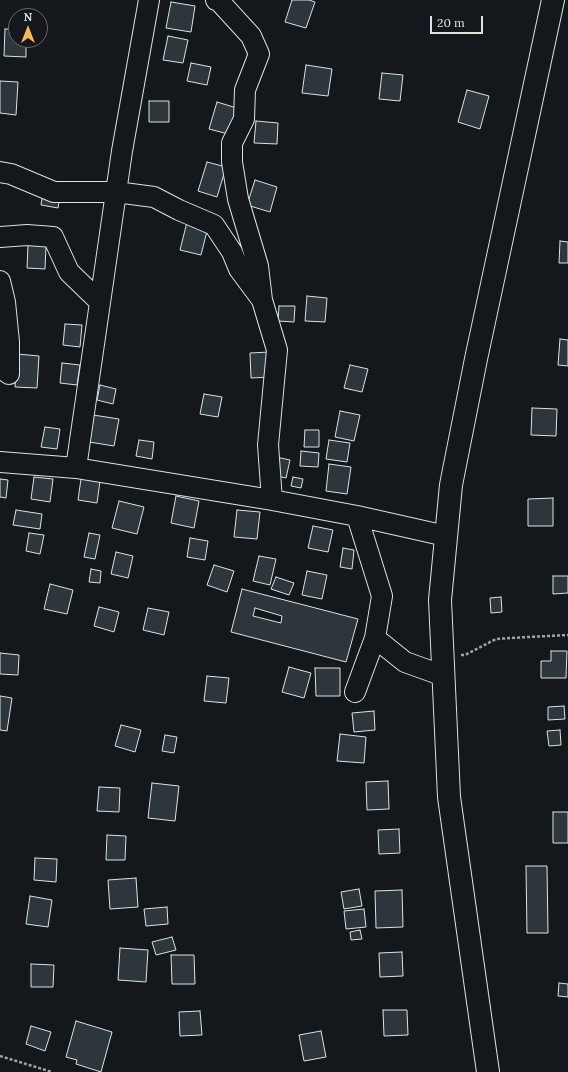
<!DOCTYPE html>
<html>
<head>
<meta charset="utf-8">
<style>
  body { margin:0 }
  #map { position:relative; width:568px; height:1072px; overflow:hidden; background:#14181c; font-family:Lora,serif }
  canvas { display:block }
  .north { position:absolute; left:8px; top:8px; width:40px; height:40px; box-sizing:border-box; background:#14181c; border:1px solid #626a69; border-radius:50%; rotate:0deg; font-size:11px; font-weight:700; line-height:16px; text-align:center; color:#d8e6dc }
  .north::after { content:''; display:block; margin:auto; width:14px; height:18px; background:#ffb74d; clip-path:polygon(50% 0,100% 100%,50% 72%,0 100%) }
  .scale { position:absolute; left:430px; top:16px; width:53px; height:18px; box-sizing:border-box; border:2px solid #d8e6dc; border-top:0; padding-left:5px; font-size:12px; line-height:14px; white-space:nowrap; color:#d8e6dc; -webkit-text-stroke:3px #14181c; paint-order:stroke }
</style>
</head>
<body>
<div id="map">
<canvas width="568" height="1072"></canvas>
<div class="north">N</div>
<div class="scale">20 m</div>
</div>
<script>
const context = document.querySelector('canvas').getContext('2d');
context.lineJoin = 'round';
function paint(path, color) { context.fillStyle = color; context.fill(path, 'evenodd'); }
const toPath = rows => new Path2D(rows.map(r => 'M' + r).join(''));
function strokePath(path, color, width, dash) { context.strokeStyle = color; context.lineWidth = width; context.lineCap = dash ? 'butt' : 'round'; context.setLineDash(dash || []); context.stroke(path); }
const building = toPath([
  [292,0,309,0,315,2,306,28,285,22,292,0],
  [171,2,195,6,191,32,166,28,171,2],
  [5,29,16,29,16,40,26,40,26,57,4,56,5,29],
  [168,36,188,40,183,63,163,60,168,36],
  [191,63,211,67,207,85,187,81,191,63],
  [306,65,332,69,328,96,302,93,306,65],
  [382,73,403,75,400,101,379,99,382,73],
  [0,81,18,82,16,115,0,113,0,81],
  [467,90,489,96,480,129,458,122,467,90],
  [149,101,169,101,169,122,149,122,149,101],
  [217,102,240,109,232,135,209,129,217,102],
  [256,121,278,123,277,144,254,143,256,121],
  [207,162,226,167,217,197,198,191,207,162],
  [255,180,277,187,270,212,247,205,255,180],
  [43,192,60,195,58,208,41,205,43,192],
  [187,222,208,227,201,255,180,250,187,222],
  [560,241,568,242,568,263,559,263,560,241],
  [28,245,46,246,45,269,27,268,28,245],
  [307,296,327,298,325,322,305,321,307,296],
  [279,306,295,306,294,322,278,321,279,306],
  [65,324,82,325,80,347,63,345,65,324],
  [560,339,568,340,568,366,558,365,560,339],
  [270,352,271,377,251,378,250,353,270,352],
  [17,354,39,356,37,388,15,387,17,354],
  [62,363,80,365,77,385,60,383,62,363],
  [350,365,368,369,362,392,344,388,350,365],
  [100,385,116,389,113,404,97,400,100,385],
  [204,394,222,397,218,417,200,414,204,394],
  [532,408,557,409,556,436,531,435,532,408],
  [340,411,360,415,354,441,335,437,340,411],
  [93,415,119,419,114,446,89,442,93,415],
  [45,427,60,429,57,449,41,447,45,427],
  [305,430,319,430,319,447,304,447,305,430],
  [139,440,154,442,152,459,136,456,139,440],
  [329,440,350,443,347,462,326,459,329,440],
  [301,451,319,453,318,467,300,466,301,451],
  [276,457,290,460,286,478,272,475,276,457],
  [329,464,351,467,347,494,326,491,329,464],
  [34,477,53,479,50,502,31,499,34,477],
  [293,477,303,479,301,488,291,486,293,477],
  [0,479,8,480,6,498,0,497,0,479],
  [81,479,100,481,97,503,78,500,81,479],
  [176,496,199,501,194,528,171,523,176,496],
  [553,498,553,526,528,526,528,499,553,498],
  [119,501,144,507,137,534,112,528,119,501],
  [16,510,42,514,40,529,13,525,16,510],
  [237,510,260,512,257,539,234,537,237,510],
  [313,526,333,530,328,552,308,548,313,526],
  [29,533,44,535,40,554,26,551,29,533],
  [89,533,100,535,95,559,84,557,89,533],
  [190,538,208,541,205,560,187,557,190,538],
  [343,548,354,550,352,569,340,567,343,548],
  [116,552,133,556,128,578,111,574,116,552],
  [259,556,276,559,270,585,253,581,259,556],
  [214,565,234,571,227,592,207,585,214,565],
  [91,569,101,571,100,583,89,582,91,569],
  [307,571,327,575,322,599,302,595,307,571],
  [553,576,568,576,568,593,553,594,553,576],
  [276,577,294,583,289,595,271,589,276,577],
  [50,584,73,590,67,614,44,609,50,584],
  [242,589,358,619,346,662,231,632,242,589],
  [255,608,282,616,281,623,253,616,255,608],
  [501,597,502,612,491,613,490,598,501,597],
  [99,607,119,612,114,632,94,626,99,607],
  [148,608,169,612,164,635,143,630,148,608],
  [551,651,567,651,566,678,541,678,541,661,551,661,551,651],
  [0,653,19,655,18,675,0,674,0,653],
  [289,667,311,673,304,698,282,692,289,667],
  [315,668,340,668,340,696,316,696,315,668],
  [207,676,229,678,226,703,204,701,207,676],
  [0,696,12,698,7,731,0,730,0,696],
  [564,706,565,719,548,720,548,707,564,706],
  [374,711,375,730,354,732,352,713,374,711],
  [121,725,141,730,135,752,115,746,121,725],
  [560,730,561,745,549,746,547,731,560,730],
  [340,734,366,737,364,763,337,761,340,734],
  [165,735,177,737,174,753,162,751,165,735],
  [388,781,389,809,367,810,366,782,388,781],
  [152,783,179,786,175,821,148,818,152,783],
  [99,787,120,788,119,812,97,811,99,787],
  [553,812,568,812,568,843,553,843,553,812],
  [399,829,400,853,379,854,378,830,399,829],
  [107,835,126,836,125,860,106,860,107,835],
  [35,858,57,859,56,882,34,880,35,858],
  [526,866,547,866,548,933,527,933,526,866],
  [136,878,138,907,110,909,108,880,136,878],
  [359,889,362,906,344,909,341,892,359,889],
  [402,890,403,927,376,928,375,891,402,890],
  [30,896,52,900,48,927,26,924,30,896],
  [167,907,168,924,146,926,144,909,167,907],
  [364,909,366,927,346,929,344,911,364,909],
  [360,930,362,939,351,940,350,932,360,930],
  [172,937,176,950,156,955,152,942,172,937],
  [120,948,148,950,146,982,118,980,120,948],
  [402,952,403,976,380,977,379,953,402,952],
  [171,955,194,955,195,984,172,984,171,955],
  [31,964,54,965,53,987,31,987,31,964],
  [559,983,568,984,568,997,558,996,559,983],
  [383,1010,407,1010,408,1035,384,1036,383,1010],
  [200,1011,202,1035,180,1036,179,1012,200,1011],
  [76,1021,112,1032,101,1072,76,1064,77,1060,66,1057,76,1021],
  [31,1026,51,1032,45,1051,26,1044,31,1026],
  [321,1031,326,1057,304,1061,299,1035,321,1031]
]);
paint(building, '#2c363c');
strokePath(building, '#d8e6dc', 1);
const minor = toPath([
  [0,172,11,174,54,192,116,192,154,197,179,210,214,225,232,252,239,269,262,300,258,266,238,199,232,162,232,143,244,119,245,90,259,54,251,36,219,1,216,0],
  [0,237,27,235,53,237,69,272,100,302],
  [0,281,5,302,9,342,9,374,0,367],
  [262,300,277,350,268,445,272,500],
  [0,462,76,468,272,500,357,516,446,536],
  [76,468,122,151,149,0],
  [375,638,405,662,444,676],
  [355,692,375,638,382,596,357,516]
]);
const highway = toPath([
  [488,1072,449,797,440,600,451,485,476,359,553,0]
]);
strokePath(minor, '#d8e6dc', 22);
strokePath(highway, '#d8e6dc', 24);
strokePath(toPath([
  [461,655,465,655,496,639,528,637,568,635],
  [0,1056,52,1072]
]), '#9da8a2', 2.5, [3, 2]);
strokePath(minor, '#14181c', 20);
strokePath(highway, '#14181c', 22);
</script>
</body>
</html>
